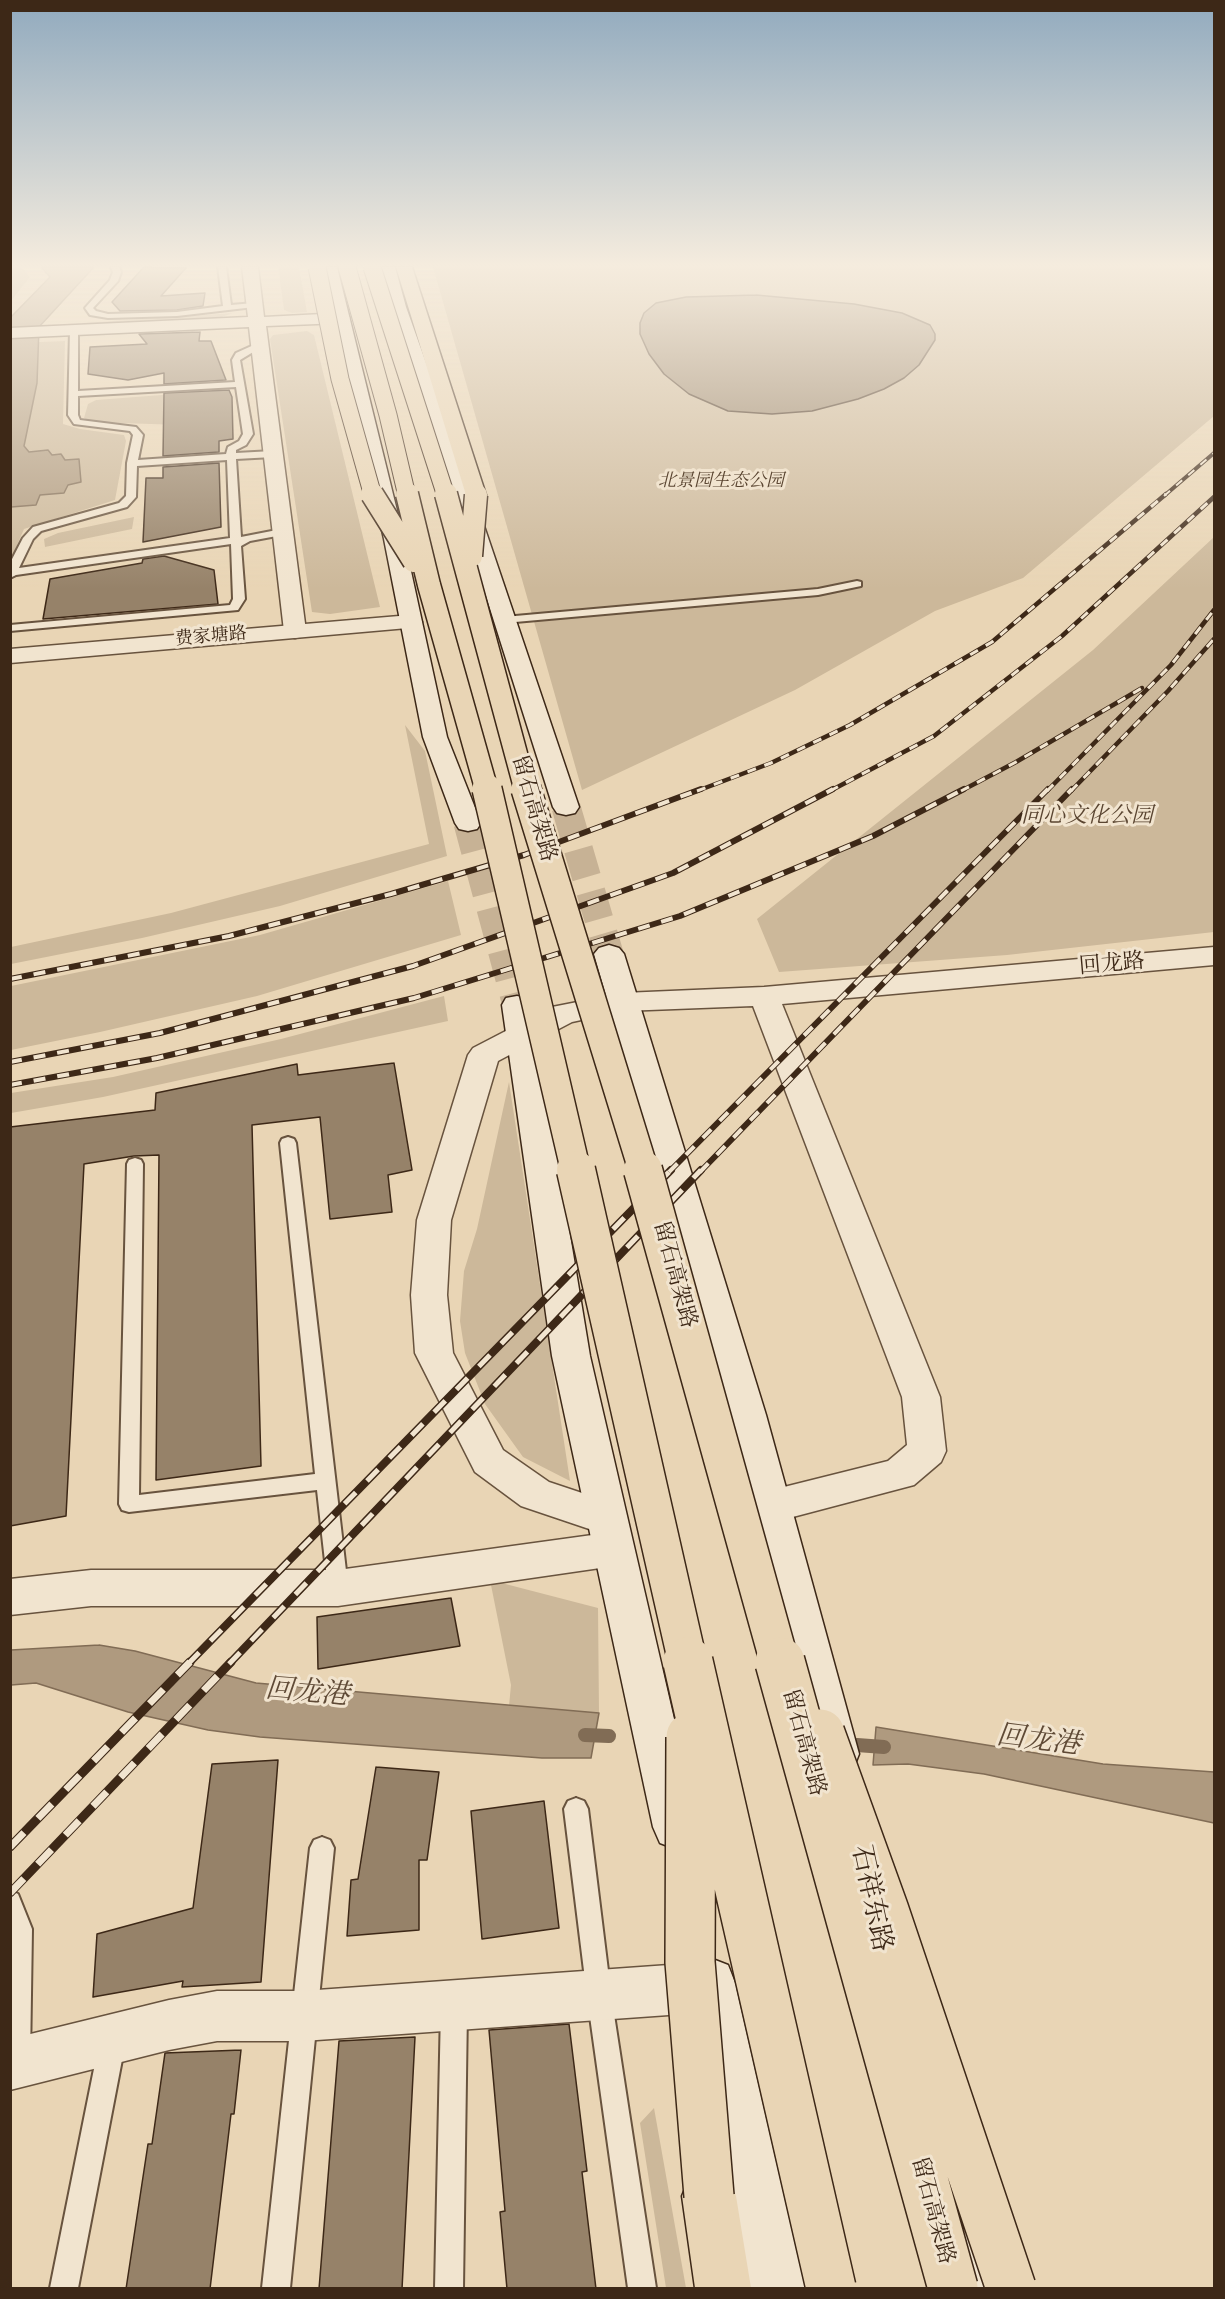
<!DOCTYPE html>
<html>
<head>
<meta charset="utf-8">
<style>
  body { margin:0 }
  #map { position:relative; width:1225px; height:2299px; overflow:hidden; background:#e9d5b5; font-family:Vollkorn,serif }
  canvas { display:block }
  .frame { position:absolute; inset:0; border:12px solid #3d2817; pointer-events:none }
</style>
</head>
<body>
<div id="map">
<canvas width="1225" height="2299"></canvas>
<div class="frame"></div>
</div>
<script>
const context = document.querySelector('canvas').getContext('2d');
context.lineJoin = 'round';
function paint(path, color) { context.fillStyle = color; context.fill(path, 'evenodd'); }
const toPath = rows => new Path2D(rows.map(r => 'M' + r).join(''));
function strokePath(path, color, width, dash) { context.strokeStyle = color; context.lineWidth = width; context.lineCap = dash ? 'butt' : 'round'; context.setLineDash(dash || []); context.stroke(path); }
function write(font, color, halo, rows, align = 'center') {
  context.font = font + ' Vollkorn,"Noto Serif SC",serif'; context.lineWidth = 6; context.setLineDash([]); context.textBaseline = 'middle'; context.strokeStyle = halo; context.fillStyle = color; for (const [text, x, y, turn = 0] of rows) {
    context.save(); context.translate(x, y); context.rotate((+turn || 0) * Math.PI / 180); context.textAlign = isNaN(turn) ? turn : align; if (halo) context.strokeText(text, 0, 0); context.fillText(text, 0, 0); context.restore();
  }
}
paint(toPath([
  [11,267,21,267,30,277,11,301],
  [278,267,299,267,307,312,292,313,284,310],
  [433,267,1214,267,1214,416,1023,578,935,611,795,690,582,790],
  [233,313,219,318,90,326,82,323],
  [307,331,314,335,380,607,330,614,312,612,270,339,273,335],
  [65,341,63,424,80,429,124,435,126,441,115,500,24,529,11,559,11,507,40,495,64,493,79,459,65,460,29,452,23,447,39,342],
  [214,391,180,425,91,422,84,418,88,404,96,400],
  [134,517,132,529,45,547,44,539,58,533],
  [1214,537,1214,932,1007,955,779,972,757,919,1093,650],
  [405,725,425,751,447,856,280,906,142,938,11,964,11,947,171,913,429,844],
  [448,881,461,935,257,996,100,1032,11,1050,11,986,260,935],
  [444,996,448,1021,103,1097,11,1113,11,1093,113,1077,281,1039],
  [509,1082,570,1481,523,1457,485,1404,465,1353,460,1321,464,1271,477,1229],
  [490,1580,598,1608,599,1713,509,1706,511,1685],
  [654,2108,686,2288,666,2288,640,2123]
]), '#ccb89a');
const water = toPath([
  [41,267,94,267,39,327,37,383,24,446,29,452,48,450,52,455,61,454,65,460,79,459,81,482,68,485,64,493,40,495,36,505,11,507,10,318,50,277,41,267],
  [99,1645,135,1651,256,1683,599,1713,591,1758,542,1758,260,1737,208,1730,128,1712,36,1683,11,1685,11,1650,99,1645],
  [876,1727,1103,1764,1214,1772,1214,1823,984,1774,908,1764,873,1765,876,1727]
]);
paint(water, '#af9a7f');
strokePath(water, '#816c55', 1.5);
strokePath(toPath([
  [585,1735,609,1736],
  [857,1745,884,1747]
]), '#816c55', 14);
const building = toPath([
  [144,267,186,268,161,296,205,293,203,306,177,310,120,311,112,302,144,267],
  [756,295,854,304,902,313,930,325,935,334,935,340,919,365,904,378,884,389,858,399,812,411,772,414,728,411,689,394,664,374,649,354,640,334,640,323,644,313,656,303,686,297,756,295],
  [200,332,199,341,211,341,226,380,164,384,164,373,128,380,88,374,90,347,147,344,139,334,200,332],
  [229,390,232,397,233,439,219,441,219,452,163,456,164,393,229,390],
  [219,463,221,527,143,542,146,478,163,478,163,467,219,463],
  [164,556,214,570,218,604,43,619,50,579,142,563,143,559,164,556],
  [394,1063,412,1170,388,1175,392,1212,330,1219,320,1117,252,1125,261,1466,156,1480,159,1155,134,1156,84,1164,66,1516,10,1526,10,1127,155,1110,156,1093,297,1064,298,1075,394,1063],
  [451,1598,460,1646,318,1669,317,1617,451,1598],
  [278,1760,261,1982,182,1987,183,1981,93,1997,97,1934,193,1908,212,1764,278,1760],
  [376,1767,439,1772,427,1860,419,1860,419,1930,347,1936,351,1880,358,1879,376,1767],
  [544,1801,559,1928,482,1939,471,1811,544,1801],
  [569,2024,587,2171,582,2172,596,2289,507,2289,500,2212,505,2211,489,2030,569,2024],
  [415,2037,402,2289,319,2289,339,2041,415,2037],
  [241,2050,234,2114,231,2114,210,2289,126,2289,148,2144,152,2144,165,2053,241,2050]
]);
paint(building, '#968269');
strokePath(building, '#3d2817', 1.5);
strokePath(toPath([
  [566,807,609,954],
  [468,823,517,1005]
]), '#c7b295', 29, [29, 15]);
const service = toPath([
  [111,267,119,267,121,272,118,281,93,308,96,311,108,314,177,312,223,306,218,267,226,267,231,305,254,303,258,305,254,307,177,316,108,318,90,315,85,308,110,280,113,272,111,267],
  [74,328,78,331,78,391,235,382,232,360,236,353,256,344,263,346,240,360,253,434,246,445,236,450,236,453,273,451,278,454,273,457,236,459,241,537,282,529,287,532,282,535,250,541,241,546,245,599,238,610,10,631,10,625,230,605,233,599,231,544,16,575,10,578,10,563,23,538,33,527,119,503,126,496,127,463,133,435,130,431,74,424,68,415,70,331,74,328],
  [236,387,243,434,239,441,228,447,226,454,138,460,143,435,136,427,80,420,78,415,78,396,236,387],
  [227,460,230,538,19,568,33,539,41,531,127,507,136,497,137,466,227,460],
  [857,581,861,582,861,586,818,595,504,623,498,620,504,617,818,589,857,581],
  [288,1137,294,1139,296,1143,348,1588,345,1594,338,1597,331,1594,328,1588,317,1490,129,1512,122,1510,119,1504,127,1164,129,1160,135,1158,141,1160,143,1164,139,1495,315,1474,280,1143,282,1139,288,1137],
  [576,1798,584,1801,588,1809,611,1995,656,2288,628,2288,587,1995,564,1809,568,1801,576,1798],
  [322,1837,330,1840,334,1848,290,2288,262,2288,310,1848,314,1840,322,1837],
  [10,1890,18,1894,32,1929,30,2060,26,2069,17,2073,10,2070,10,1890],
  [454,1996,463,2000,467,2009,463,2288,435,2288,441,2009,445,2000,454,1996],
  [112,2031,121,2035,125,2044,78,2288,50,2288,99,2044,103,2035,112,2031]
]);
const minor = toPath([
  [242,267,258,267,264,317,342,313,350,318,342,323,266,326,306,631,303,636,295,638,287,636,284,631,249,327,10,338,10,328,248,317,242,267],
  [614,1532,628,1537,634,1549,628,1561,614,1566,338,1606,91,1606,10,1615,10,1579,91,1570,338,1570,614,1532],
  [711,1962,729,1969,736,1987,729,2005,711,2012,303,2041,217,2041,169,2050,10,2090,10,2039,169,2000,217,1991,303,1991,711,1962]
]);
const tertiary = toPath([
  [411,615,419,617,422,622,419,627,10,663,10,649,411,615],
  [1214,947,1214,965,782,1004,940,1397,946,1451,941,1462,914,1485,770,1523,756,1518,750,1506,756,1494,888,1461,907,1445,902,1397,753,1006,623,1011,572,1022,498,1061,451,1220,447,1295,453,1353,503,1450,549,1482,621,1506,627,1518,621,1530,607,1535,521,1506,475,1472,415,1353,411,1295,417,1220,468,1055,473,1048,552,1007,623,993,764,987,1214,947]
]);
const secondary = toPath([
  [321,267,337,267,404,539,447,737,481,823,477,829,468,831,459,829,455,823,423,737,384,539,321,267],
  [379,267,395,267,406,307,480,514,579,807,575,813,566,815,557,813,553,807,460,514,390,307,379,267],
  [609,945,619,948,624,954,766,1415,859,1754,853,1769,837,1775,821,1769,815,1754,728,1415,594,954,599,948,609,945],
  [517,996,528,998,532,1005,590,1356,699,1827,692,1843,676,1849,660,1843,653,1827,552,1356,502,1005,506,998,517,996],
  [710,1958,728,1965,735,1983,805,2288,749,2288,685,1983,692,1965,710,1958],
  [957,2189,976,2197,1007,2288,951,2288,930,2216,938,2197,957,2189]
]);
const trunk = toPath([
  [396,267,412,267,486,495,483,499,469,499,466,495,396,267],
  [709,2169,728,2177,736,2196,751,2288,695,2288,682,2196,690,2177,709,2169]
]);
strokePath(service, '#68533e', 4);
strokePath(minor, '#68533e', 3);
strokePath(tertiary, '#68533e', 3);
strokePath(secondary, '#3d2817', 3);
strokePath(trunk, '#3d2817', 3);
paint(service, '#f1e4cf');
paint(minor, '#f1e4cf');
paint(tertiary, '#f1e4cf');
paint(secondary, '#f1e4cf');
paint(trunk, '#e9d5b5');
const railFar4 = toPath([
  [1164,496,1214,453]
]);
const railFar3 = toPath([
  [697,791,771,763,850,725,992,642,1166,494],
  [830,791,934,736,1062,636,1214,497],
  [961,791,1016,762,1142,688],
  [1047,791,1171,665,1214,610],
  [1071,791,1168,691,1214,639]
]);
const railFar2 = toPath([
  [10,979,229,936,391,894,524,855,701,789],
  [10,1062,160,1033,413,966,673,873,833,789],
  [10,1085,157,1058,414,998,680,916,873,836,964,789],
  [669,1172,1048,789],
  [700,1172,1072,789]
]);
const railFar1 = toPath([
  [188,1664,671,1170],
  [229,1664,701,1170]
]);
const rail = toPath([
  [10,1847,190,1662],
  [10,1893,231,1662]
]);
strokePath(railFar4, '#3d2817', 4);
strokePath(railFar3, '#3d2817', 4.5);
strokePath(railFar2, '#3d2817', 6);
strokePath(railFar1, '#3d2817', 8);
strokePath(rail, '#3d2817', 9);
strokePath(railFar4, '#f1e4cf', 2, [8]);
strokePath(railFar3, '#f1e4cf', 3, [9]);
strokePath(railFar2, '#f1e4cf', 4, [12]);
strokePath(railFar1, '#f1e4cf', 5, [16]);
strokePath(rail, '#f1e4cf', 7, [20]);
const trunkBridgeFar4 = toPath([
  [317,267,340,379,373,496],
  [347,267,388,415,407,496],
  [372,267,446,496]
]);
const trunkBridgeFar3 = toPath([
  [372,494,414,561],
  [407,494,429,585,487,791],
  [446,494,526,791],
  [471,556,476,495]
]);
const trunkBridgeFar2 = toPath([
  [487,789,576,1172],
  [526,789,644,1172]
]);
const trunkBridgeFar1 = toPath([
  [576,1170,688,1664],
  [643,1170,780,1664]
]);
const trunkBridge = toPath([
  [688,1662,831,2288],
  [780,1662,953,2288],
  [820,1734,884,1911,1011,2288],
  [691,1737,690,1962,709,2196]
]);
strokePath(trunkBridgeFar4, '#3d2817', 19, []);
strokePath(trunkBridgeFar3, '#3d2817', 25, []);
strokePath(trunkBridgeFar2, '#3d2817', 32, []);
strokePath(trunkBridgeFar1, '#3d2817', 41, []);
strokePath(trunkBridge, '#3d2817', 52, []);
strokePath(trunkBridgeFar4, '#e9d5b5', 17);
strokePath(trunkBridgeFar3, '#e9d5b5', 22);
strokePath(trunkBridgeFar2, '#e9d5b5', 29);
strokePath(trunkBridgeFar1, '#e9d5b5', 38);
strokePath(trunkBridge, '#e9d5b5', 49);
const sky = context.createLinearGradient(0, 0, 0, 589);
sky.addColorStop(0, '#91aabe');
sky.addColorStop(0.45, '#f5ecde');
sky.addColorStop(1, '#f5ecde00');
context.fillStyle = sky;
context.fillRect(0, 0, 1225, 589);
write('italic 18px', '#5a4531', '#f1e4cf', [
  ["北景园生态公园",721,483]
]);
write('18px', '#3d2817', '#f1e4cf', [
  ["费家塘路",211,638,-5]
]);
write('22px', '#3d2817', '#f1e4cf', [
  ["留石高架路",532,809,74],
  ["回龙路",1112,966,-5],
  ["留石高架路",673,1275,75],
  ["留石高架路",802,1743,75],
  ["留石高架路",931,2211,75]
]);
write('italic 22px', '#5a4531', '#f1e4cf', [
  ["同心文化公园",1087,818]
]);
write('27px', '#3d2817', '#f1e4cf', [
  ["石祥东路",869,1899,78]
]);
write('italic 28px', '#5f4a36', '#f1e4cf', [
  ["回龙港",307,1695,5],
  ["回龙港",1038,1743,7]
]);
</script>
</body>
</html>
